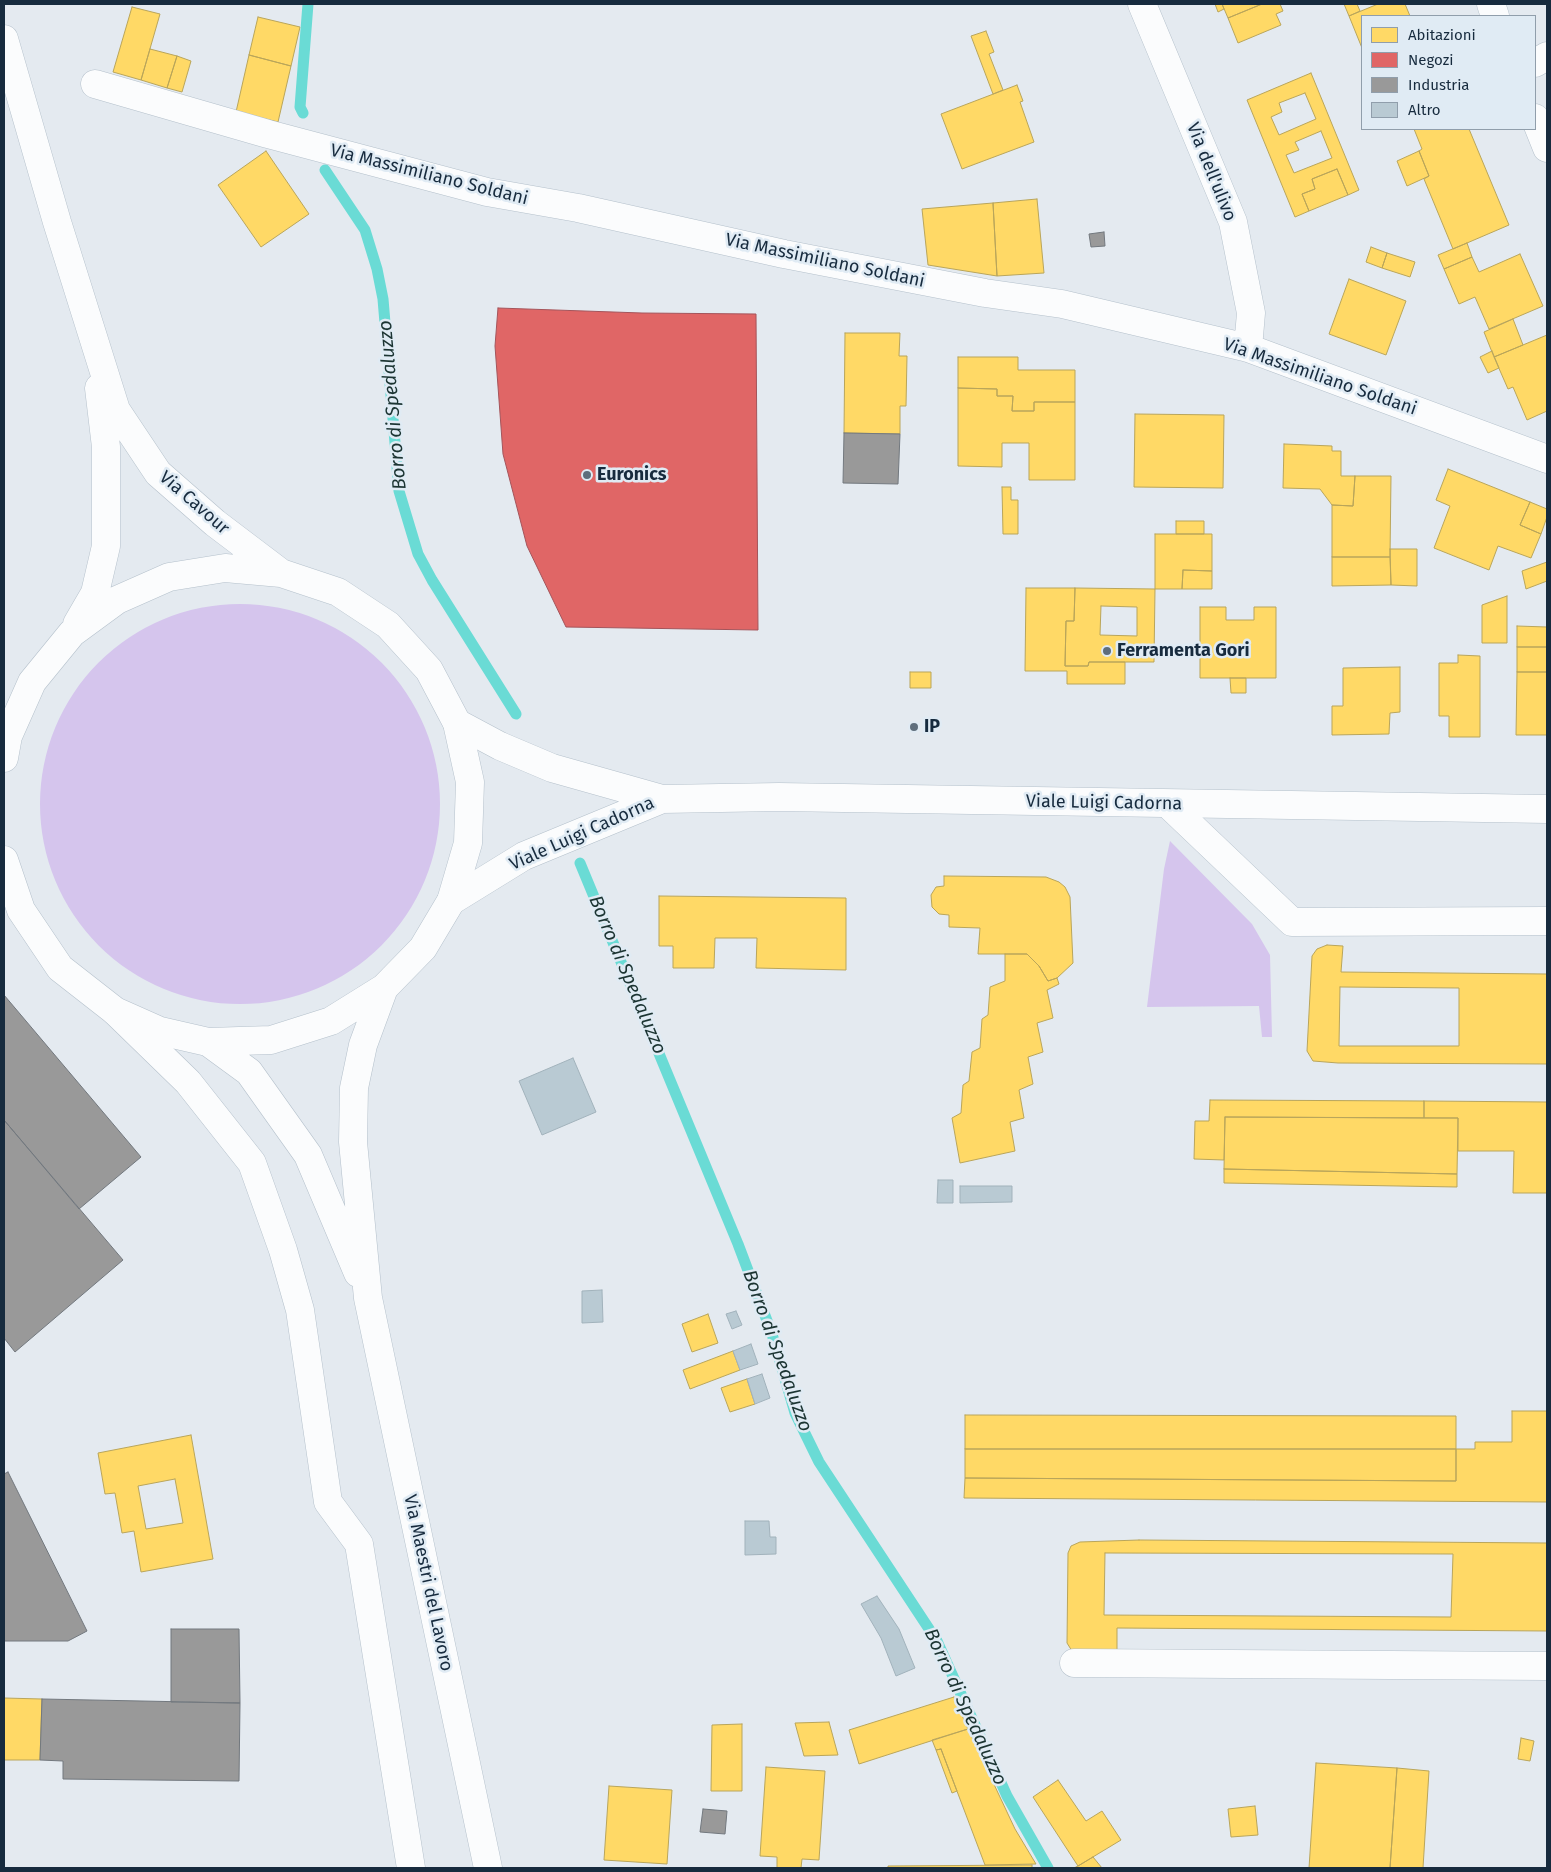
<!DOCTYPE html>
<html>
<head>
<meta charset="utf-8">
<style>
  body { margin:0 }
  #map { position:relative; width:1551px; height:1872px; overflow:hidden; background:#e4eaf0; font-family:"Fira Sans",sans-serif }
  canvas { display:block }
  .frame { position:absolute; inset:0; border:5px solid #172b3e; pointer-events:none }
  .legend { position:absolute; left:1361px; top:15px; width:175px; height:115px; box-sizing:border-box; background:#e0ebf4; border:1px solid #909eab; margin:0; padding:6px 9px; list-style:none; font-size:15px; color:#172b3e }
  .legend li { display:flex; align-items:center; gap:10px; height:25px }
  .legend b { width:25px; border:1px solid #909eab }
</style>
</head>
<body>
<div id="map">
<canvas width="1551" height="1872"></canvas>
<div class="frame"></div>
<ul class="legend">
<li><b style="height:14px;background:#ffd966"></b>Abitazioni</li>
<li><b style="height:14px;background:#e06666"></b>Negozi</li>
<li><b style="height:14px;background:#999"></b>Industria</li>
<li><b style="height:14px;background:#b9cad3"></b>Altro</li>
</ul>
</div>
<script>
const context = document.querySelector('canvas').getContext('2d');
context.lineJoin = 'round';
function paint(path, color) { context.fillStyle = color; context.fill(path, 'evenodd'); }
const toPath = rows => new Path2D(rows.map(r => 'M' + r).join(''));
function strokePath(path, color, width, dash) { context.strokeStyle = color; context.lineWidth = width; context.lineCap = dash ? 'butt' : 'round'; context.setLineDash(dash || []); context.stroke(path); }
function write(font, color, halo, rows, align = 'center') {
  context.font = font + ' "Fira Sans",sans-serif'; context.lineWidth = 5; context.setLineDash([]); context.textBaseline = 'middle'; context.strokeStyle = halo; context.fillStyle = color; for (const [text, x, y, turn = 0] of rows) {
    context.save(); context.translate(x, y); context.rotate((+turn || 0) * Math.PI / 180); context.textAlign = isNaN(turn) ? turn : align; if (halo) context.strokeText(text, 0, 0); context.fillText(text, 0, 0); context.restore();
  }
}
paint(toPath([
  '40 804a200 200 0 1 1 400 0a200 200 0 1 1-400 0Z',
  [1170,841,1252,924,1270,955,1272,1037,1262,1037,1259,1006,1147,1007,1164,869]
]), '#d5c5ed');
const homes = toPath([
  [1215,4,1222,4,1224,9,1218,12,1215,4],
  [1222,4,1262,4,1228,18,1222,4],
  [1262,4,1280,4,1283,11,1276,14,1281,25,1238,43,1228,18,1262,4],
  [1344,4,1357,4,1360,11,1349,16,1344,4],
  [1378,4,1405,4,1410,16,1362,16,1362,48,1349,16,1378,4],
  [132,7,160,14,141,80,113,72,132,7],
  [258,17,300,27,291,66,249,55,258,17],
  [986,31,994,52,989,54,1003,90,993,94,971,36,986,31],
  [150,49,177,56,167,88,141,80,150,49],
  [249,55,291,66,278,122,236,112,249,55],
  [177,56,191,61,182,92,167,88,177,56],
  [1311,73,1359,190,1348,195,1337,169,1312,179,1315,189,1302,194,1309,211,1295,217,1247,100,1311,73],
  [1305,93,1316,119,1279,135,1271,117,1282,112,1279,103,1305,93],
  [1321,131,1332,158,1294,173,1286,155,1299,150,1295,142,1321,131],
  [1017,85,1023,101,1020,102,1034,142,962,169,941,114,1017,85],
  [1414,129,1469,129,1509,225,1453,249,1424,179,1429,176,1419,151,1422,149,1414,129],
  [266,151,309,214,261,247,218,185,266,151],
  [1419,151,1429,176,1407,186,1397,161,1419,151],
  [1337,169,1348,195,1309,211,1302,194,1315,189,1312,179,1337,169],
  [1037,199,1044,273,997,276,993,203,1037,199],
  [993,203,997,276,928,265,922,209,993,203],
  [1467,243,1472,257,1444,269,1438,255,1467,243],
  [1371,247,1387,253,1382,268,1366,262,1371,247],
  [1387,253,1415,262,1410,277,1382,268,1387,253],
  [1520,254,1543,306,1489,329,1475,297,1459,304,1444,269,1472,257,1479,272,1520,254],
  [1349,279,1406,301,1386,355,1329,334,1349,279],
  [1513,319,1523,345,1494,357,1484,332,1513,319],
  [845,333,900,333,899,356,907,356,906,406,900,406,900,434,844,433,845,333],
  [1547,335,1547,411,1527,420,1513,387,1508,389,1494,357,1547,335],
  [1492,351,1499,368,1488,373,1480,357,1492,351],
  [958,357,1018,357,1018,370,1075,370,1075,402,1034,402,1034,411,1012,411,1013,396,997,396,997,389,958,388,958,357],
  [958,388,997,389,997,396,1013,396,1012,411,1034,411,1034,402,1075,402,1075,480,1029,480,1029,443,1002,443,1002,467,958,466,958,388],
  [1135,414,1224,415,1223,488,1134,487,1135,414],
  [1284,444,1332,446,1332,451,1341,451,1341,476,1355,476,1353,506,1332,505,1320,489,1283,488,1284,444],
  [1448,469,1530,502,1520,525,1541,534,1531,558,1498,546,1489,570,1434,548,1450,506,1436,500,1448,469],
  [1355,476,1391,476,1390,557,1332,557,1332,505,1353,506,1355,476],
  [1002,487,1011,487,1011,500,1018,500,1018,534,1003,534,1002,487],
  [1530,502,1547,509,1547,517,1541,534,1520,525,1530,502],
  [1176,521,1204,521,1204,534,1176,534,1176,521],
  [1155,534,1212,534,1212,571,1183,570,1182,589,1155,589,1155,534],
  [1390,549,1417,549,1417,586,1391,585,1390,549],
  [1332,557,1390,557,1391,585,1332,586,1332,557],
  [1547,562,1547,581,1526,589,1522,571,1547,562],
  [1183,570,1212,571,1212,589,1182,589,1183,570],
  [1026,588,1075,588,1074,621,1066,621,1065,666,1088,666,1089,662,1125,662,1125,684,1067,684,1067,671,1025,671,1026,588],
  [1075,588,1155,589,1154,662,1089,662,1088,666,1065,666,1066,621,1074,621,1075,588],
  [1101,606,1137,607,1137,636,1100,635,1101,606],
  [1507,596,1507,643,1482,643,1482,605,1507,596],
  [1200,607,1226,607,1226,620,1254,620,1254,607,1276,607,1276,678,1200,678,1200,607],
  [1517,626,1547,627,1547,647,1517,647,1517,626],
  [1517,647,1547,647,1547,672,1517,672,1517,647],
  [1458,655,1480,656,1480,737,1449,737,1449,716,1439,716,1439,663,1458,663,1458,655],
  [1400,667,1400,712,1390,713,1389,734,1332,735,1332,706,1343,706,1343,668,1400,667],
  [910,672,931,672,931,688,910,688,910,672],
  [1517,672,1547,672,1547,735,1516,735,1517,672],
  [1230,678,1246,678,1246,693,1231,693,1230,678],
  [944,876,1046,877,1059,882,1065,887,1070,897,1073,963,1057,978,1048,981,1039,966,1027,954,978,954,980,928,949,927,949,915,939,914,932,907,931,895,936,887,944,886,944,876],
  [659,896,846,898,846,970,756,968,757,938,715,938,714,968,673,968,673,946,659,946,659,896],
  [1327,945,1343,946,1341,972,1547,974,1547,1064,1338,1063,1313,1061,1307,1051,1312,956,1317,949,1327,945],
  [1340,987,1459,988,1459,1046,1339,1046,1340,987],
  [1005,954,1027,954,1039,966,1048,981,1057,978,1059,984,1047,990,1053,1018,1037,1023,1043,1052,1028,1057,1033,1084,1019,1090,1024,1118,1010,1122,1015,1151,960,1163,952,1118,961,1113,963,1085,969,1081,972,1052,980,1048,982,1019,988,1015,990,987,1005,981,1005,954],
  [1210,1100,1424,1101,1424,1118,1225,1117,1224,1160,1194,1159,1195,1121,1209,1121,1210,1100],
  [1424,1101,1547,1102,1547,1193,1513,1193,1514,1151,1458,1151,1458,1118,1424,1118,1424,1101],
  [1225,1117,1458,1118,1457,1174,1224,1169,1225,1117],
  [1224,1169,1457,1174,1457,1187,1224,1183,1224,1169],
  [708,1314,718,1343,692,1352,682,1324,708,1314],
  [733,1351,740,1370,690,1389,683,1370,733,1351],
  [747,1379,755,1404,730,1412,721,1388,747,1379],
  [1512,1411,1547,1411,1547,1502,964,1498,965,1478,1456,1481,1456,1449,1475,1449,1475,1442,1512,1442,1512,1411],
  [965,1415,1456,1416,1456,1449,965,1449,965,1415],
  [191,1435,213,1559,141,1572,134,1531,122,1533,115,1493,105,1494,98,1453,191,1435],
  [175,1479,183,1523,146,1529,138,1486,175,1479],
  [965,1449,1456,1449,1456,1481,965,1478,965,1449],
  [1139,1540,1547,1543,1547,1631,1117,1628,1117,1652,1072,1651,1067,1643,1068,1553,1071,1546,1080,1542,1139,1540],
  [1105,1553,1453,1554,1451,1617,1104,1615,1105,1553],
  [954,1697,968,1729,859,1764,849,1730,954,1697],
  [4,1698,42,1699,40,1760,4,1760,4,1698],
  [829,1722,838,1755,804,1756,795,1723,829,1722],
  [742,1724,742,1791,711,1791,712,1725,742,1724],
  [968,1729,1015,1829,1036,1864,985,1865,941,1749,936,1750,932,1740,968,1729],
  [1521,1738,1534,1741,1530,1761,1518,1759,1521,1738],
  [941,1749,957,1791,952,1793,936,1750,941,1749],
  [1316,1763,1397,1768,1390,1868,1309,1868,1316,1763],
  [766,1767,825,1771,819,1860,802,1859,801,1868,777,1868,777,1857,760,1856,766,1767],
  [1397,1768,1429,1771,1423,1868,1390,1868,1397,1768],
  [1058,1780,1086,1821,1102,1811,1121,1840,1078,1866,1033,1797,1058,1780],
  [609,1786,672,1790,667,1864,604,1860,609,1786],
  [1255,1806,1258,1835,1231,1837,1228,1809,1255,1806],
  [1093,1857,1102,1868,1074,1868,1078,1866,1093,1857],
  [1032,1865,1032,1868,888,1868,888,1866,1032,1865]
]);
paint(homes, '#ffd966');
strokePath(homes, '#b9a55a', 1);
const shops = toPath([
  [498,308,642,313,756,314,758,630,566,627,527,546,503,454,495,346,498,308]
]);
paint(shops, '#e06666');
strokePath(shops, '#a4545a', 1);
const industry = toPath([
  [1104,232,1105,246,1091,247,1089,234,1104,232],
  [844,433,900,434,898,484,843,483,844,433],
  [4,995,141,1157,79,1209,4,1120,4,995],
  [4,1120,123,1260,15,1352,4,1338,4,1120],
  [8,1472,87,1631,68,1641,4,1641,4,1474,8,1472],
  [171,1629,239,1629,240,1703,171,1702,171,1629],
  [42,1699,240,1703,239,1781,63,1779,63,1761,40,1760,42,1699],
  [703,1809,727,1811,725,1834,700,1832,703,1809]
]);
paint(industry, '#999');
strokePath(industry, '#72787e', 1);
strokePath(toPath([
  [303,113,300,107,308,4],
  [325,170,365,230,377,269,383,299,399,491,418,554,432,580,516,714],
  [580,863,738,1244,772,1334,795,1413,819,1462,937,1641,1007,1796,1048,1868]
]), '#6adbd5', 11);
const building = toPath([
  [573,1058,596,1112,542,1135,519,1081,573,1058],
  [938,1180,953,1180,953,1203,937,1203,938,1180],
  [960,1186,1012,1186,1012,1202,960,1203,960,1186],
  [602,1290,603,1322,582,1323,582,1291,602,1290],
  [736,1311,742,1325,732,1329,726,1314,736,1311],
  [751,1344,758,1364,740,1370,733,1351,751,1344],
  [762,1374,770,1398,755,1404,747,1379,762,1374],
  [745,1521,769,1521,770,1537,776,1537,776,1554,745,1555,745,1521],
  [877,1596,899,1629,915,1668,896,1676,881,1638,861,1604,877,1596]
]);
paint(building, '#b9cad3');
strokePath(building, '#a1b2bb', 1);
const street = toPath([
  [1142,4,1233,222,1251,313,1248,348],
  [1491,4,1495,16],
  [1535,63,1547,56],
  [95,84,268,134,487,192,578,208,784,254,985,293,1062,304,1248,348,1547,459],
  [1535,118,1547,148],
  [1168,804,1292,922,1547,921],
  [116,1012,188,1082,252,1163,283,1250,300,1310,328,1502,359,1544,411,1868],
  [1074,1663,1547,1666]
]);
const secondary = toPath([
  [457,723,500,746,552,768,662,799,779,797,1547,809],
  [451,901,524,856,662,799]
]);
const primary = toPath([
  [4,39,57,222,116,410,158,473,215,523,281,573],
  [77,624,95,593,106,546,106,447,99,388],
  [4,758,8,736,32,682,72,633,117,600,169,577,225,568,281,573,338,592,388,625,429,670,457,723,470,782,468,843,451,901,423,948,384,988,331,1021,271,1040,208,1042,160,1031,115,1011,60,968,21,910,4,860],
  [384,988,363,1045,354,1088,353,1142,368,1298,488,1868],
  [208,1042,249,1072,308,1155,358,1273]
]);
strokePath(street, '#b4c0cb', 29);
strokePath(secondary, '#b4c0cb', 29);
strokePath(primary, '#b4c0cb', 29);
strokePath(street, '#fbfcfd', 28);
strokePath(secondary, '#fbfcfd', 28);
strokePath(primary, '#fbfcfd', 28);
for (const [x, y, r, color] of [
  [587,475,5,"#5f6e7c"],
  [1107,651,5,"#5f6e7c"],
  [914,727,5,"#5f6e7c"]
]) { const dot = new Path2D(); dot.arc(x, y, r, 0, 2 * Math.PI); context.fillStyle = color; context.fill(dot); strokePath(dot, '#e0ebf4', 2); }
write('18px', '#172b3e', '#e0ebf4', [
  ["Via dell'ulivo",1211,172,68],
  ["Via Massimiliano Soldani",429,175,14],
  ["Via Massimiliano Soldani",825,261,12],
  ["Via Massimiliano Soldani",1320,377,19],
  ["Via Cavour",194,503,41],
  ["Viale Luigi Cadorna",1104,803,1],
  ["Viale Luigi Cadorna",582,834,-24],
  ["Via Maestri del Lavoro",428,1583,78]
]);
write('bold 18px', '#172b3e', '#e0ebf4', [
  ["Euronics",597,475],
  ["Ferramenta Gori",1117,651],
  ["IP",924,727]
], 'left');
write('italic 19px', '#1b3432', '#e0ebf4', [
  ["Borro di Spedaluzzo",393,405,-95],
  ["Borro di Spedaluzzo",627,975,67],
  ["Borro di Spedaluzzo",777,1351,70],
  ["Borro di Spedaluzzo",965,1707,65]
]);
</script>
</body>
</html>
